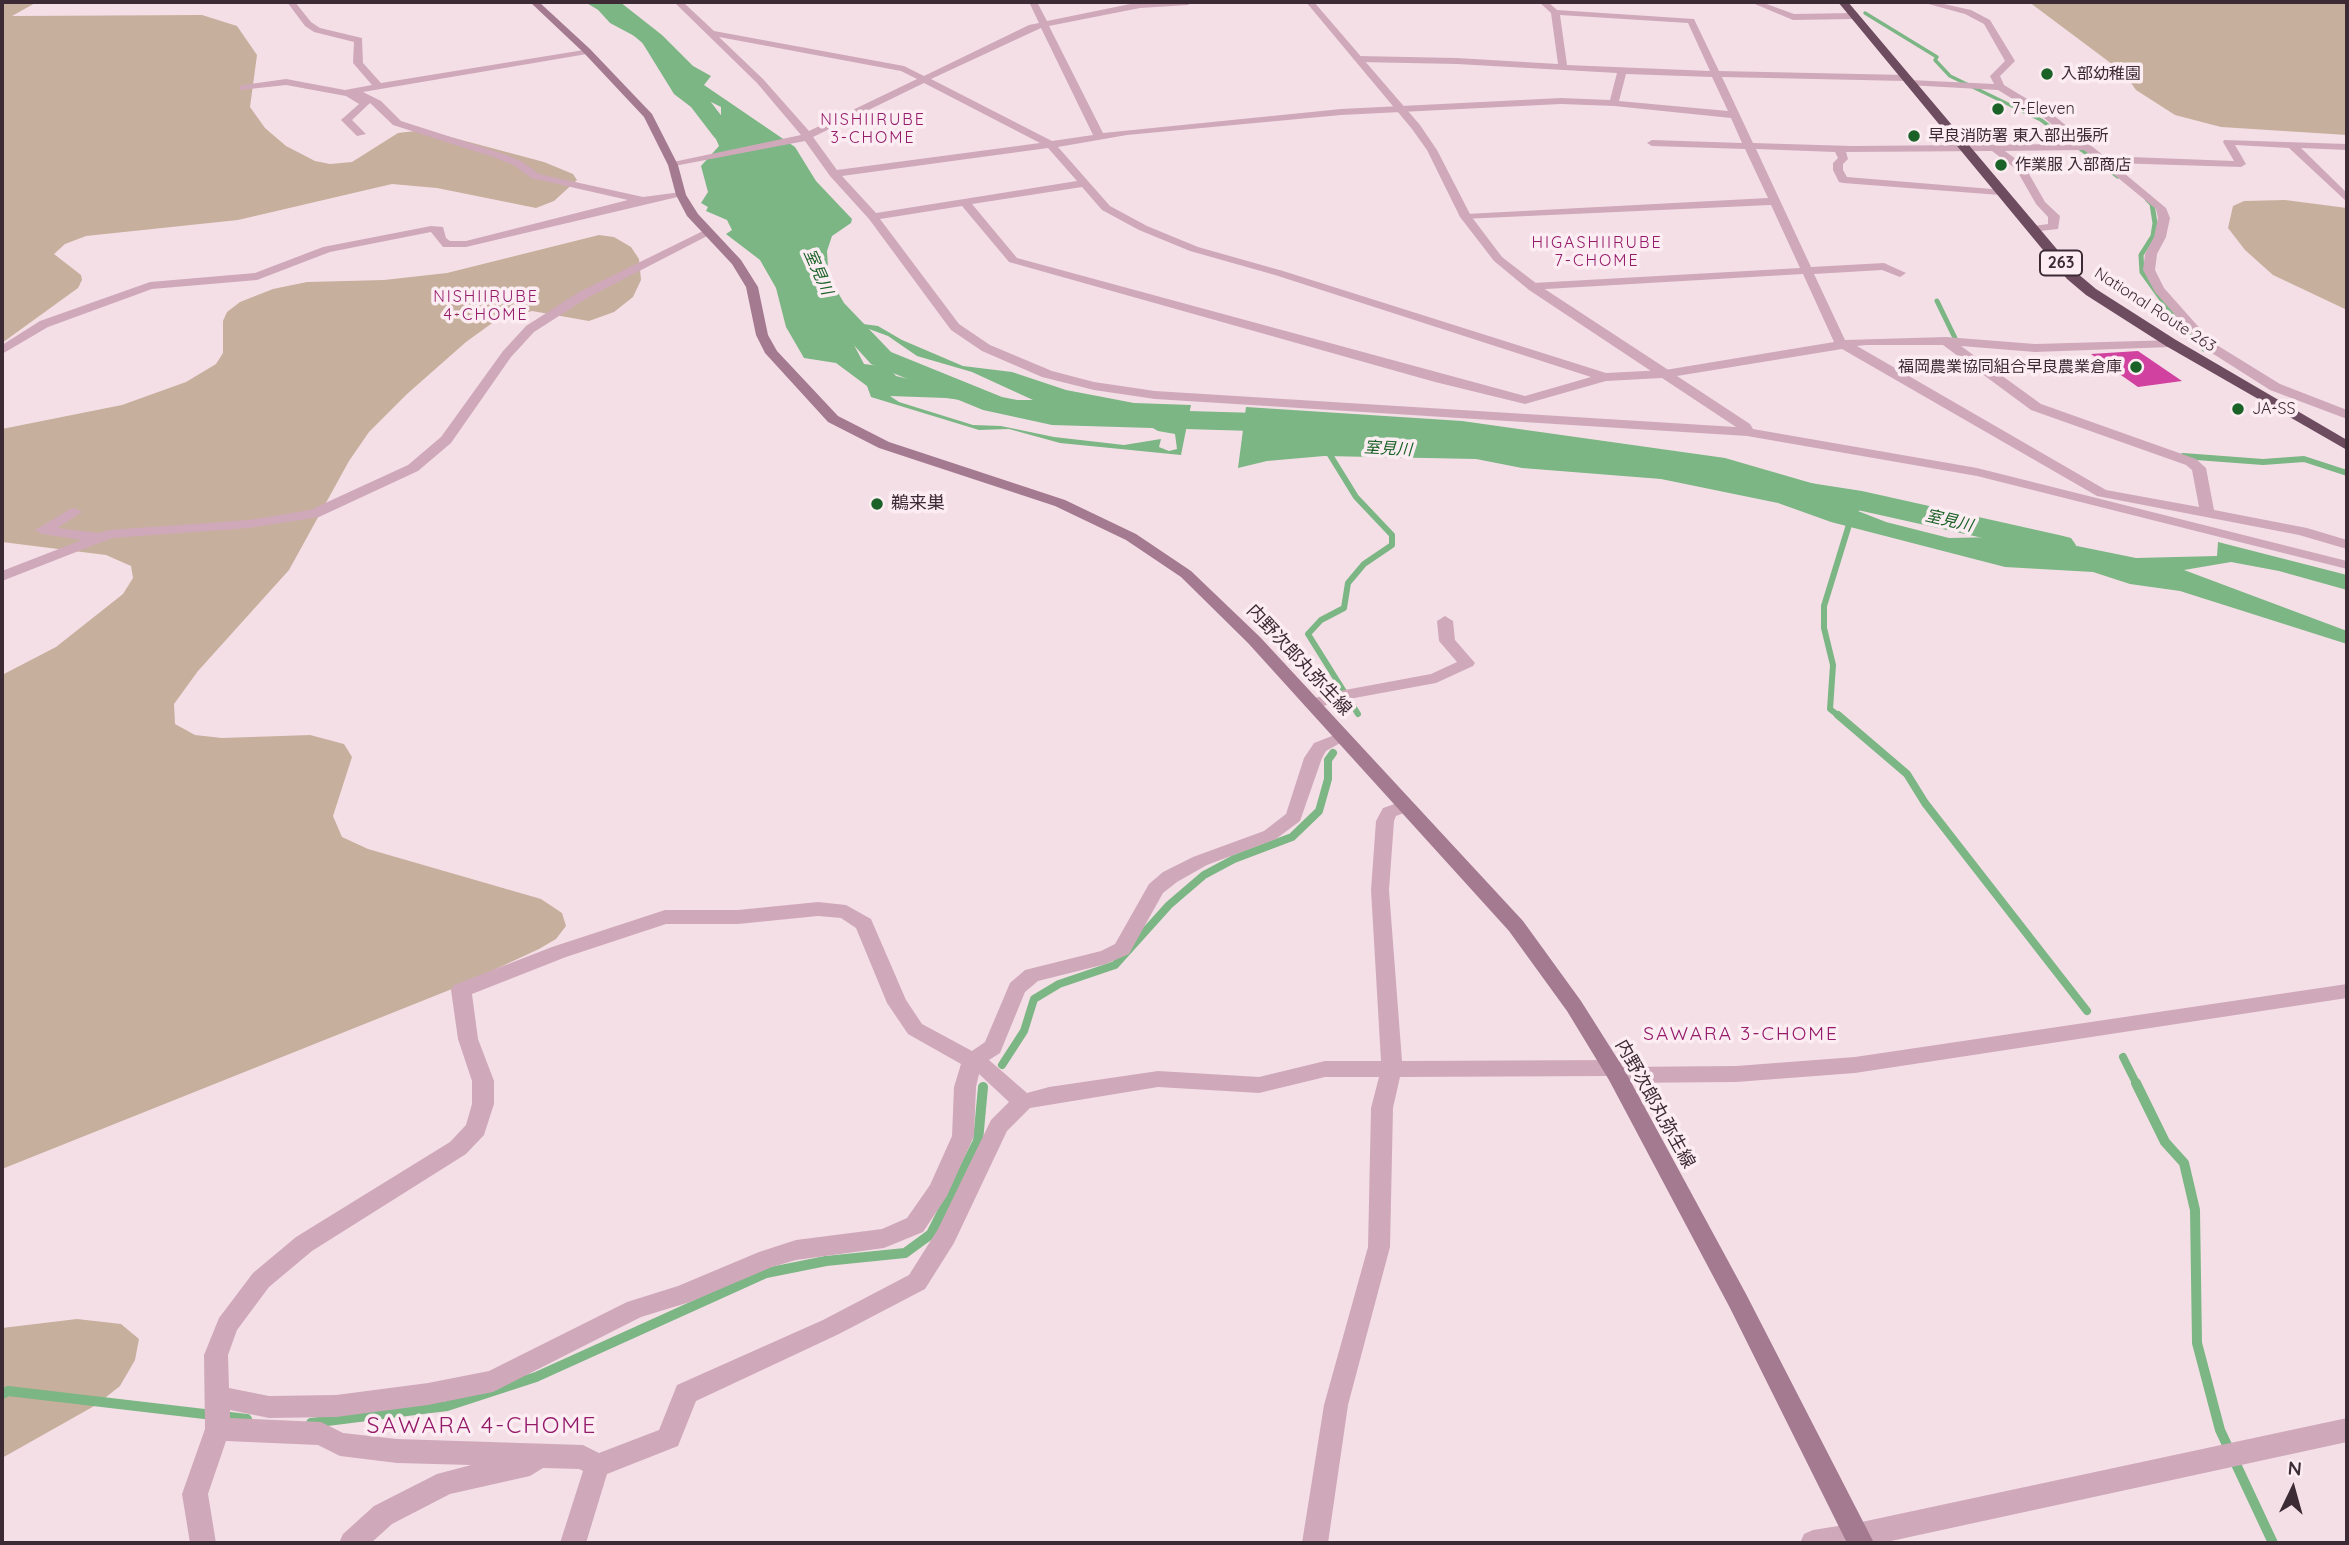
<!DOCTYPE html>
<html>
<head>
<meta charset="utf-8">
<style>
  body { margin:0 }
  #map { position:relative; width:2349px; height:1545px; overflow:hidden; background:#f5dfe7; font-family:Quicksand,sans-serif }
  canvas { display:block }
  .frame { position:absolute; inset:0; border:4px solid #3c2a34; pointer-events:none }
  .north { position:absolute; left:2258px; top:1454px; width:70px; height:70px; -webkit-text-stroke:5px #fcedf2; paint-order:stroke; rotate:5deg; font-size:19px; font-weight:700; line-height:28px; text-align:center; color:#3c2a34 }
  .north::after { content:''; display:block; margin:auto; width:24px; height:32px; background:#3c2a34; clip-path:polygon(50% 0,100% 100%,50% 72%,0 100%) }
</style>
</head>
<body>
<div id="map">
<canvas width="2349" height="1545"></canvas>
<div class="frame"></div>
<div class="north">N</div>
</div>
<script>
const context = document.querySelector('canvas').getContext('2d');
context.lineJoin = 'round';
function paint(path, color) { context.fillStyle = color; context.fill(path, 'evenodd'); }
const toPath = rows => new Path2D(rows.map(r => 'M' + r).join(''));
function strokePath(path, color, width, dash) { context.strokeStyle = color; context.lineWidth = width; context.lineCap = dash ? 'butt' : 'round'; context.setLineDash(dash || []); context.stroke(path); }
function write(font, color, halo, rows, align = 'center') {
  context.font = font + ' Quicksand,"Noto Sans JP",sans-serif'; context.lineWidth = 7; context.setLineDash([]); context.textBaseline = 'middle'; context.strokeStyle = halo; context.fillStyle = color; for (const [text, x, y, turn = 0] of rows) {
    context.save(); context.translate(x, y); context.rotate((+turn || 0) * Math.PI / 180); context.textAlign = isNaN(turn) ? turn : align; if (halo) context.strokeText(text, 0, 0); context.fillText(text, 0, 0); context.restore();
  }
}
paint(toPath([
  [2,2,37,2,12,16,202,15,237,26,257,55,250,107,265,128,286,146,315,161,330,164,352,162,398,133,424,130,544,162,573,174,577,180,554,201,536,208,437,188,392,184,238,220,86,236,65,244,54,254,81,275,82,280,78,288,2,343],
  [2029,2,2347,2,2347,135,2221,127,2175,115,2136,90,2124,73],
  [2285,200,2347,208,2347,310,2273,275,2245,250,2228,228,2233,206,2244,201],
  [599,235,614,237,631,247,639,259,641,280,633,297,614,312,589,321,532,311,495,321,466,342,407,394,369,432,349,461,289,570,198,671,174,704,175,724,195,735,222,738,310,735,344,744,352,757,333,816,342,837,368,849,541,899,562,913,566,926,556,939,539,949,457,987,2,1169,2,675,56,647,123,594,133,578,131,566,106,555,2,542,2,429,122,405,186,382,216,364,223,353,223,321,227,312,240,302,273,289,307,282,384,280,447,273],
  [77,1319,121,1324,139,1339,135,1360,120,1386,96,1405,2,1458,2,1328]
]), '#c7af9d');
paint(toPath([
  [585,2,620,2,662,35,693,66,711,76,704,85,795,147,816,181,852,219,851,223,832,236,827,251,829,284,847,313,863,324,878,326,902,340,963,366,1012,372,1066,390,1134,403,1191,405,1181,455,1060,443,1009,429,979,430,871,397,867,386,836,363,804,358,786,327,776,288,760,260,726,234,732,230,727,220,706,211,708,207,701,203,708,192,701,166,719,146,716,139,723,123,721,122,721,107,689,91,675,69,664,67,652,51,621,25,614,23,615,20],
  [858,325,888,336,917,356,972,372,1033,400,996,400,896,376,888,367,864,364,845,328],
  [890,396,946,398,1046,412,1130,415,1158,431,1175,434,1177,449,1169,451,1159,447,1161,439,1124,445,1054,437,1001,426,973,425,899,402],
  [1246,407,1462,421,1725,458,1856,496,1835,502,1886,522,1949,538,2000,537,2021,528,2072,545,2136,558,2217,556,2218,542,2347,575,2347,590,2279,571,2231,562,2184,570,2347,631,2347,644,2180,591,2130,584,2093,572,2005,567,1831,522,1778,503,1661,479,1522,468,1476,459,1324,456,1267,461,1238,468]
]), '#7bb684');
strokePath(toPath([
  [1865,13,1937,57,1935,60,1950,76,2041,120,2118,177]
]), '#7bb684', 3.5);
strokePath(toPath([
  [2147,199,2152,204,2155,223,2153,236,2141,255,2142,272,2183,329,2204,349],
  [1937,301,1955,338]
]), '#7bb684', 5);
strokePath(toPath([
  [1327,450,1356,497,1392,535,1392,545,1364,564,1348,583,1344,608,1321,620,1308,634,1358,714],
  [2183,456,2263,462,2304,459,2347,473],
  [1840,717,1830,709,1833,665,1824,628,1824,606,1852,515,1862,501]
]), '#7bb684', 6);
strokePath(toPath([
  [1838,715,1907,774,1925,803,2087,1011],
  [2123,1057,2137,1085],
  [1002,1065,1024,1031,1034,999,1059,984,1115,965,1169,905,1204,875,1234,859,1292,837,1319,811,1328,779,1328,760,1333,753]
]), '#7bb684', 8);
strokePath(toPath([
  [2136,1083,2165,1142,2184,1163,2195,1210,2197,1343,2220,1430,2273,1543],
  [2,1394,8,1391,247,1419],
  [311,1423,447,1406,536,1377,766,1273,826,1261,905,1253,931,1234,978,1141,983,1087]
]), '#7bb684', 10);
paint(toPath([
  [591,2,612,2,624,15,655,31,690,85,707,97,730,127,767,162,770,167,767,172,749,172,714,137,691,107,674,94,640,39,610,23,591,2],
  [819,275,829,277,844,303,891,352,1002,397,1052,407,1257,413,1306,431,1311,438,1306,445,1295,447,1252,431,1052,425,983,410,871,364,819,307,805,283,809,277,819,275],
  [1791,480,1862,491,2059,535,2071,538,2076,545,2071,552,2059,555,1862,511,1779,497,1775,490,1779,483,1791,480]
]), '#7bb684');
paint(toPath([
  [2138,351,2182,381,2138,387,2091,354]
]), '#d1419f');
paint(toPath([
  [287,2,295,2,311,22,320,28,362,38,363,63,381,83,590,49,590,53,587,54,363,92,381,101,401,121,504,154,523,162,539,174,643,197,681,192,686,195,466,247,443,247,431,232,330,252,257,280,152,289,48,327,2,354,2,345,40,321,150,282,255,273,323,247,431,226,443,227,446,238,450,241,466,241,628,200,531,178,515,166,496,158,393,125,370,103,352,120,366,134,357,136,341,120,359,104,346,96,286,85,240,90,240,86,243,85,286,79,345,90,372,85,353,63,354,42,314,32,305,26,287,2],
  [674,2,683,2,714,31,904,66,924,76,1029,25,1039,23,1029,2,1037,2,1047,21,1140,2,1192,2,1188,5,1140,8,1049,26,1103,133,1341,109,1561,98,1610,100,1617,73,1457,64,1358,62,1353,59,1358,56,1457,58,1558,64,1551,13,1539,2,1548,2,1557,10,1694,19,1719,71,1906,75,1911,78,1906,81,1722,77,1753,143,1852,146,2076,144,2044,118,1998,90,1907,85,1905,83,1910,80,1994,84,1990,76,2005,61,1984,24,1965,14,1921,2,1935,2,1971,10,1990,20,2015,61,2000,76,2004,85,2052,114,2104,156,2234,161,2223,142,2224,140,2347,144,2347,150,2301,148,2347,193,2347,202,2289,148,2235,145,2246,164,2241,167,2112,163,2166,208,2170,218,2166,237,2157,254,2155,270,2164,288,2212,342,2280,384,2347,410,2347,419,2270,390,2204,348,2155,292,2143,270,2145,254,2154,237,2158,218,2156,209,2084,150,2005,151,2024,165,2045,202,2060,216,2058,229,2031,232,2027,231,2027,227,2048,224,2048,217,2036,204,2016,169,1992,151,1846,152,1848,159,1843,164,1843,170,1847,177,2004,190,2005,192,2000,195,1843,183,1839,182,1833,170,1833,163,1838,158,1835,152,1756,149,1811,267,1884,263,1906,273,1900,277,1882,270,1814,274,1845,340,1946,337,2035,344,2175,340,2175,346,2171,347,2035,352,1961,346,2041,404,2196,459,2206,468,2214,510,2307,528,2347,540,2347,549,2299,535,2097,496,1842,349,1677,376,1750,424,1753,429,1977,468,2347,561,2347,569,1977,476,1747,436,1155,399,1094,390,1042,377,982,351,951,330,869,219,830,176,805,141,669,167,669,163,673,162,801,135,757,83,674,2],
  [1560,15,1688,23,1710,71,1567,65,1560,15],
  [1041,28,1093,135,1052,141,931,79,1041,28],
  [719,37,901,71,917,79,809,131,763,79,719,37],
  [1626,74,1712,77,1728,111,1619,101,1626,74],
  [924,83,1040,143,837,170,813,137,924,83],
  [1561,104,1614,106,1731,118,1742,143,1652,140,1647,143,1652,146,1745,149,1768,198,1466,214,1462,215,1462,219,1771,205,1800,268,1533,283,1527,287,1529,290,1803,274,1834,342,1665,370,1606,373,1283,271,1198,247,1147,226,1110,206,1058,147,1127,135,1341,115,1561,104],
  [1048,148,1077,181,876,213,842,176,1048,148],
  [1082,187,1102,210,1139,230,1190,251,1275,275,1591,377,1525,396,1017,258,972,204,1082,187],
  [962,206,1009,262,1435,382,1525,404,1606,381,1662,378,1736,427,1155,391,1094,382,1052,371,990,345,959,324,880,219,962,206],
  [1866,345,1943,345,2031,410,2186,465,2192,470,2199,507,2106,490,1857,346,1866,345],
  [1750,2,1761,2,1794,14,1853,13,1857,16,1853,19,1793,20,1750,2],
  [703,231,713,233,587,298,534,332,511,357,451,443,418,471,319,517,249,528,112,538,2,581,2,571,82,540,42,534,35,530,70,509,75,508,82,512,57,528,99,533,110,530,249,520,310,510,408,465,441,437,503,351,526,326,579,292,703,231],
  [1445,616,1453,621,1455,640,1475,663,1473,666,1436,683,1338,701,1312,710,1304,705,1306,701,1334,692,1431,674,1457,662,1439,641,1437,621,1445,616],
  [1342,732,1351,737,1326,751,1322,758,1300,821,1276,839,1207,865,1177,882,1163,893,1129,954,1106,964,1038,981,1025,992,1000,1053,989,1060,1027,1093,1049,1087,1158,1071,1259,1077,1325,1061,1381,1061,1371,890,1376,821,1383,808,1406,800,1415,806,1412,810,1396,816,1394,821,1389,890,1402,1061,1613,1060,1620,1062,1623,1068,1620,1074,1613,1076,1400,1077,1393,1108,1390,1247,1348,1405,1328,1543,1302,1543,1324,1405,1368,1247,1371,1108,1379,1077,1325,1077,1259,1093,1158,1087,1030,1108,1007,1131,954,1243,925,1289,839,1334,696,1401,678,1446,607,1474,586,1543,560,1543,583,1471,579,1469,543,1468,530,1476,450,1494,392,1524,371,1543,339,1543,343,1534,374,1506,437,1474,471,1465,397,1463,340,1456,318,1445,226,1441,208,1494,216,1543,190,1543,182,1494,205,1429,204,1355,219,1318,253,1273,296,1237,450,1142,466,1125,472,1104,472,1081,458,1039,451,990,454,985,552,947,665,910,738,910,818,902,846,905,871,919,906,1000,922,1024,972,1051,985,1042,1010,983,1025,970,1101,951,1115,944,1149,884,1163,872,1193,857,1264,831,1286,814,1304,758,1314,743,1342,732],
  [818,916,841,918,856,928,887,1003,908,1034,961,1064,954,1087,952,1136,930,1185,907,1218,882,1229,796,1240,759,1252,678,1286,627,1302,489,1371,428,1383,336,1395,269,1396,229,1388,228,1355,237,1330,269,1287,312,1251,466,1154,484,1135,494,1104,494,1081,478,1039,472,994,566,957,666,924,738,924,818,916],
  [979,1074,1009,1102,991,1120,938,1229,909,1275,823,1320,677,1385,659,1430,599,1453,583,1445,397,1439,343,1433,321,1422,230,1418,230,1410,269,1418,336,1417,428,1405,493,1392,641,1317,690,1302,772,1267,796,1260,884,1248,923,1232,947,1196,974,1136,976,1087,979,1074],
  [2347,1418,2347,1442,1882,1543,1800,1543,1804,1534,1813,1530,1857,1523,2347,1418]
]), '#cfa9ba');
paint(toPath([
  [1306,2,1314,2,1420,125,1437,150,1471,216,1502,257,1537,284,1670,371,1670,377,1660,377,1529,290,1494,261,1460,217,1427,150,1412,129,1306,2],
  [2347,984,2347,998,1855,1073,1736,1082,1617,1083,1610,1081,1607,1075,1610,1069,1617,1067,1736,1066,1855,1057,2347,984]
]), '#cfa9ba');
paint(toPath([
  [530,2,539,2,590,49,652,114,678,165,686,195,698,214,741,260,758,287,768,335,777,351,838,416,889,442,1065,500,1136,534,1191,571,1260,637,1523,921,1581,1001,1624,1069,1746,1294,1874,1543,1847,1543,1730,1308,1609,1080,1567,1011,1509,931,1248,643,1181,577,1126,540,1055,506,879,448,828,422,765,353,756,335,746,287,732,264,687,216,676,195,668,165,644,117,584,53,530,2]
]), '#a47a90');
paint(toPath([
  [1838,2,1848,2,2077,273,2096,289,2176,340,2347,440,2347,450,2166,346,2086,295,2067,279,1838,2]
]), '#6e4c60');
for (const [x, y, r, color] of [
  [2047,74,7,"#1a6227"],
  [1998,109,7,"#1a6227"],
  [1914,136,7,"#1a6227"],
  [2001,165,7,"#1a6227"],
  [2136,367,7,"#1a6227"],
  [2238,409,7,"#1a6227"],
  [877,504,7,"#1a6227"]
]) { const dot = new Path2D(); dot.arc(x, y, r, 0, 2 * Math.PI); context.fillStyle = color; context.fill(dot); strokePath(dot, '#fcedf2', 2.5); }
write('16px', '#3c2a34', '#fcedf2', [
  ["入部幼稚園",2061,74],
  ["7-Eleven",2012,109],
  ["早良消防署 東入部出張所",1928,136],
  ["作業服 入部商店",2015,165],
  ["福岡農業協同組合早良農業倉庫",2122,367,"right"],
  ["JA-SS",2252,409]
], 'left');
context.letterSpacing = '2px';
write('16px', '#941a6a', '#fcedf2', [
  ["NISHIIRUBE",873,120],
  ["3-CHOME",873,138],
  ["HIGASHIIRUBE",1597,243],
  ["7-CHOME",1597,261],
  ["NISHIIRUBE",486,297],
  ["4-CHOME",486,315]
]);
context.letterSpacing = '0px';
for (const [x, y, w] of [
  [2061,263,42]
]) { const box = new Path2D(); box.roundRect(x - w / 2, y - 12.5, w, 25, 5); context.fillStyle = '#fcedf2'; context.fill(box); strokePath(box, '#3c2a34', 2); }
write('bold 16px', '#3c2a34', null, [
  ["263",2061,263]
]);
write('italic 16px', '#1a6227', '#fcedf2', [
  ["室見川",818,272,66],
  ["室見川",1388,449,3],
  ["室見川",1949,521,13]
]);
write('16px', '#3c2a34', '#fcedf2', [
  ["National Route 263",2155,310,33]
]);
write('18px', '#3c2a34', '#fcedf2', [
  ["鵜来巣",891,504]
], 'left');
write('18px', '#3c2a34', '#fcedf2', [
  ["内野次郎丸弥生線",1299,660,47],
  ["内野次郎丸弥生線",1655,1104,61]
]);
context.letterSpacing = '2px';
write('19px', '#941a6a', '#fcedf2', [
  ["SAWARA 3-CHOME",1741,1034]
]);
context.letterSpacing = '0px';
context.letterSpacing = '2px';
write('23px', '#941a6a', '#fcedf2', [
  ["SAWARA 4-CHOME",482,1426]
]);
context.letterSpacing = '0px';
</script>
</body>
</html>
